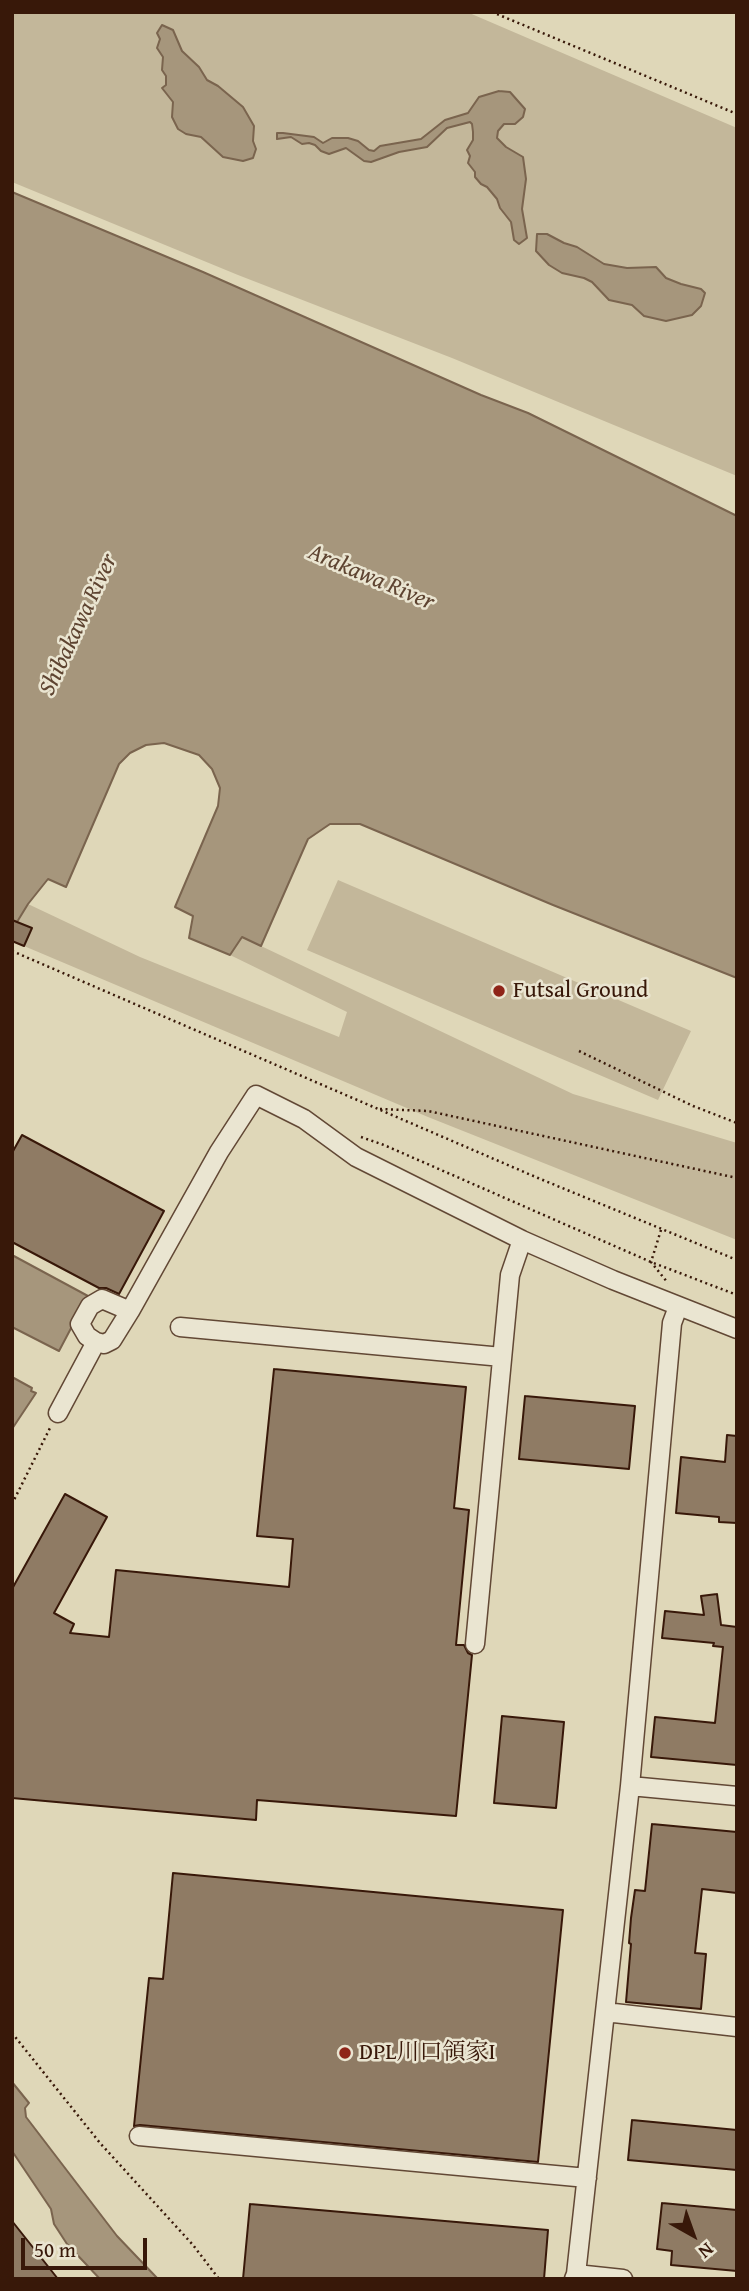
<!DOCTYPE html>
<html>
<head>
<meta charset="utf-8">
<style>
  body { margin:0 }
  #map { position:relative; width:749px; height:2291px; overflow:hidden; background:#dfd7b8; font-family:"Gentium Book Plus",serif }
  canvas { display:block }
  .frame { position:absolute; inset:0; border:14px solid #381809; pointer-events:none }
  .north { position:absolute; left:658px; top:2200px; width:70px; height:70px; -webkit-text-stroke:5px #eae5d1; paint-order:stroke; rotate:140deg; font-size:19px; font-weight:700; line-height:28px; text-align:center; color:#381809 }
  .north::after { content:''; display:block; margin:auto; width:24px; height:32px; background:#381809; clip-path:polygon(50% 0,100% 100%,50% 72%,0 100%) }
  .scale { position:absolute; left:21px; top:2238px; width:126px; height:32px; box-sizing:border-box; border:4px solid #381809; border-top:0; padding-left:9px; font-size:21px; line-height:24px; white-space:nowrap; color:#381809; -webkit-text-stroke:5px #eae5d1; paint-order:stroke }
</style>
</head>
<body>
<div id="map">
<canvas width="749" height="2291"></canvas>
<div class="frame"></div>
<div class="north">N</div>
<div class="scale">50 m</div>
</div>
<script>
const context = document.querySelector('canvas').getContext('2d');
context.lineJoin = 'round';
function paint(path, color) { context.fillStyle = color; context.fill(path, 'evenodd'); }
const toPath = rows => new Path2D(rows.map(r => 'M' + r).join(''));
function strokePath(path, color, width, dash) { context.strokeStyle = color; context.lineWidth = width; context.lineCap = dash ? 'butt' : 'round'; context.setLineDash(dash || []); context.stroke(path); }
function write(font, color, halo, rows, align = 'center') {
  context.font = font + ' "Gentium Book Plus","Noto Serif JP",serif'; context.lineWidth = 5; context.setLineDash([]); context.textBaseline = 'middle'; context.strokeStyle = halo; context.fillStyle = color; for (const [text, x, y, turn = 0] of rows) {
    context.save(); context.translate(x, y); context.rotate((+turn || 0) * Math.PI / 180); context.textAlign = isNaN(turn) ? turn : align; if (halo) context.strokeText(text, 0, 0); context.fillText(text, 0, 0); context.restore();
  }
}
paint(toPath([
  [12,12,467,12,737,128,737,476,452,358,238,275,12,182],
  [338,880,691,1031,658,1100,307,950],
  [28,904,140,957,339,1037,347,1012,230,955,242,937,573,1094,737,1143,737,1240,428,1117,24,946,32,928,17,922]
]), '#c3b79a');
const water = toPath([
  [162,25,173,30,182,51,199,67,207,80,218,86,243,107,254,126,253,141,256,149,253,158,243,161,223,157,201,137,186,134,178,129,172,117,173,102,162,88,166,85,166,76,162,70,163,57,157,48,160,39,157,33,162,25],
  [499,91,510,92,525,109,523,117,515,124,504,124,498,131,497,138,506,147,523,157,526,179,522,209,527,238,519,244,514,240,511,222,500,208,497,199,487,187,481,184,475,177,475,172,468,163,470,156,467,150,473,140,473,132,472,124,470,122,447,128,427,147,399,152,371,162,364,161,346,148,329,154,321,151,315,145,309,143,302,144,291,137,277,139,277,133,283,133,314,137,323,143,332,138,348,138,358,141,369,150,374,151,380,146,421,139,445,120,468,113,479,97,499,91],
  [12,192,203,272,481,395,528,413,737,516,737,978,553,905,360,824,330,824,308,839,261,946,242,937,230,955,189,938,193,916,175,907,218,806,220,788,212,769,199,755,164,743,146,745,130,753,119,764,66,887,48,879,28,904,17,922,12,920,12,192],
  [537,234,547,234,564,243,577,247,604,264,627,268,656,267,666,278,681,284,701,289,705,293,701,306,692,315,666,321,644,316,632,305,609,300,592,282,584,278,562,273,549,265,536,251,537,234],
  [12,1255,88,1296,59,1351,12,1327,12,1255],
  [12,1377,32,1388,31,1391,36,1393,12,1429,12,1377],
  [12,2082,29,2103,25,2108,26,2117,117,2236,158,2279,100,2279,67,2244,54,2224,51,2209,12,2151,12,2082]
]);
paint(water, '#a6967c');
strokePath(water, '#7a644e', 2);
const building = toPath([
  [12,920,32,928,24,946,12,941,12,920],
  [22,1135,164,1211,119,1294,106,1288,99,1288,12,1242,12,1153,22,1135],
  [274,1369,466,1387,454,1508,469,1510,456,1645,464,1645,468,1653,472,1655,456,1816,257,1800,256,1820,12,1798,12,1589,65,1494,107,1517,54,1613,74,1624,70,1633,109,1637,116,1570,289,1587,293,1539,257,1536,274,1369],
  [525,1396,635,1406,629,1469,519,1459,525,1396],
  [727,1435,737,1436,737,1523,719,1522,719,1517,676,1513,681,1457,725,1462,727,1435],
  [717,1594,721,1625,737,1627,737,1765,651,1757,655,1717,715,1723,723,1647,713,1646,714,1643,662,1638,665,1611,704,1615,701,1596,717,1594],
  [502,1716,564,1722,556,1808,494,1803,502,1716],
  [652,1824,737,1832,737,1893,702,1889,695,1953,706,1954,701,2009,626,2002,631,1944,629,1943,631,1918,635,1890,645,1891,652,1824],
  [173,1873,563,1910,538,2162,140,2125,134,2126,149,1978,163,1979,173,1873],
  [632,2120,737,2130,737,2170,628,2160,632,2120],
  [662,2203,737,2210,737,2271,671,2265,672,2251,657,2249,662,2203],
  [250,2204,548,2230,544,2279,243,2279,250,2204],
  [12,2221,58,2279,12,2279,12,2221]
]);
paint(building, '#8f7b64');
strokePath(building, '#381809', 2);
const minor = toPath([
  [130,1311,102,1299,90,1306,80,1324,87,1336,96,1342,104,1344,112,1340,130,1311,219,1152,256,1095,304,1119,356,1157,522,1240,613,1280,737,1329],
  [180,1327,502,1357],
  [58,1413,96,1342],
  [475,1644,510,1275,522,1240],
  [630,1786,737,1796],
  [605,2012,737,2027],
  [139,2136,587,2178],
  [576,2274,630,1786,672,1323,678,1307],
  [574,2279,576,2274,623,2279]
]);
strokePath(minor, '#624835', 21);
strokePath(toPath([
  [492,12,737,114],
  [12,951,538,1178,737,1260],
  [579,1051,693,1106,737,1123],
  [380,1109,428,1111,737,1178],
  [361,1137,384,1145,651,1262,737,1295],
  [661,1230,651,1262,668,1283],
  [12,1504,50,1428],
  [12,2033,100,2143,193,2245,219,2279]
]), '#381809', 2.5, [2, 3.5]);
strokePath(minor, '#eae5d1', 18);
for (const [x, y, r, color] of [
  [499,991,7,"#8f2418"],
  [345,2053,7,"#8f2418"]
]) { const dot = new Path2D(); dot.arc(x, y, r, 0, 2 * Math.PI); context.fillStyle = color; context.fill(dot); strokePath(dot, '#eae5d1', 2.5); }
write('23px', '#381809', '#eae5d1', [
  ["Futsal Ground",513,991],
  ["DPL川口領家Ⅰ",359,2053]
], 'left');
write('italic 24px', '#5e4431', '#eae5d1', [
  ["Arakawa River",371,578,23],
  ["Shibakawa River",79,625,-65]
]);
</script>
</body>
</html>
